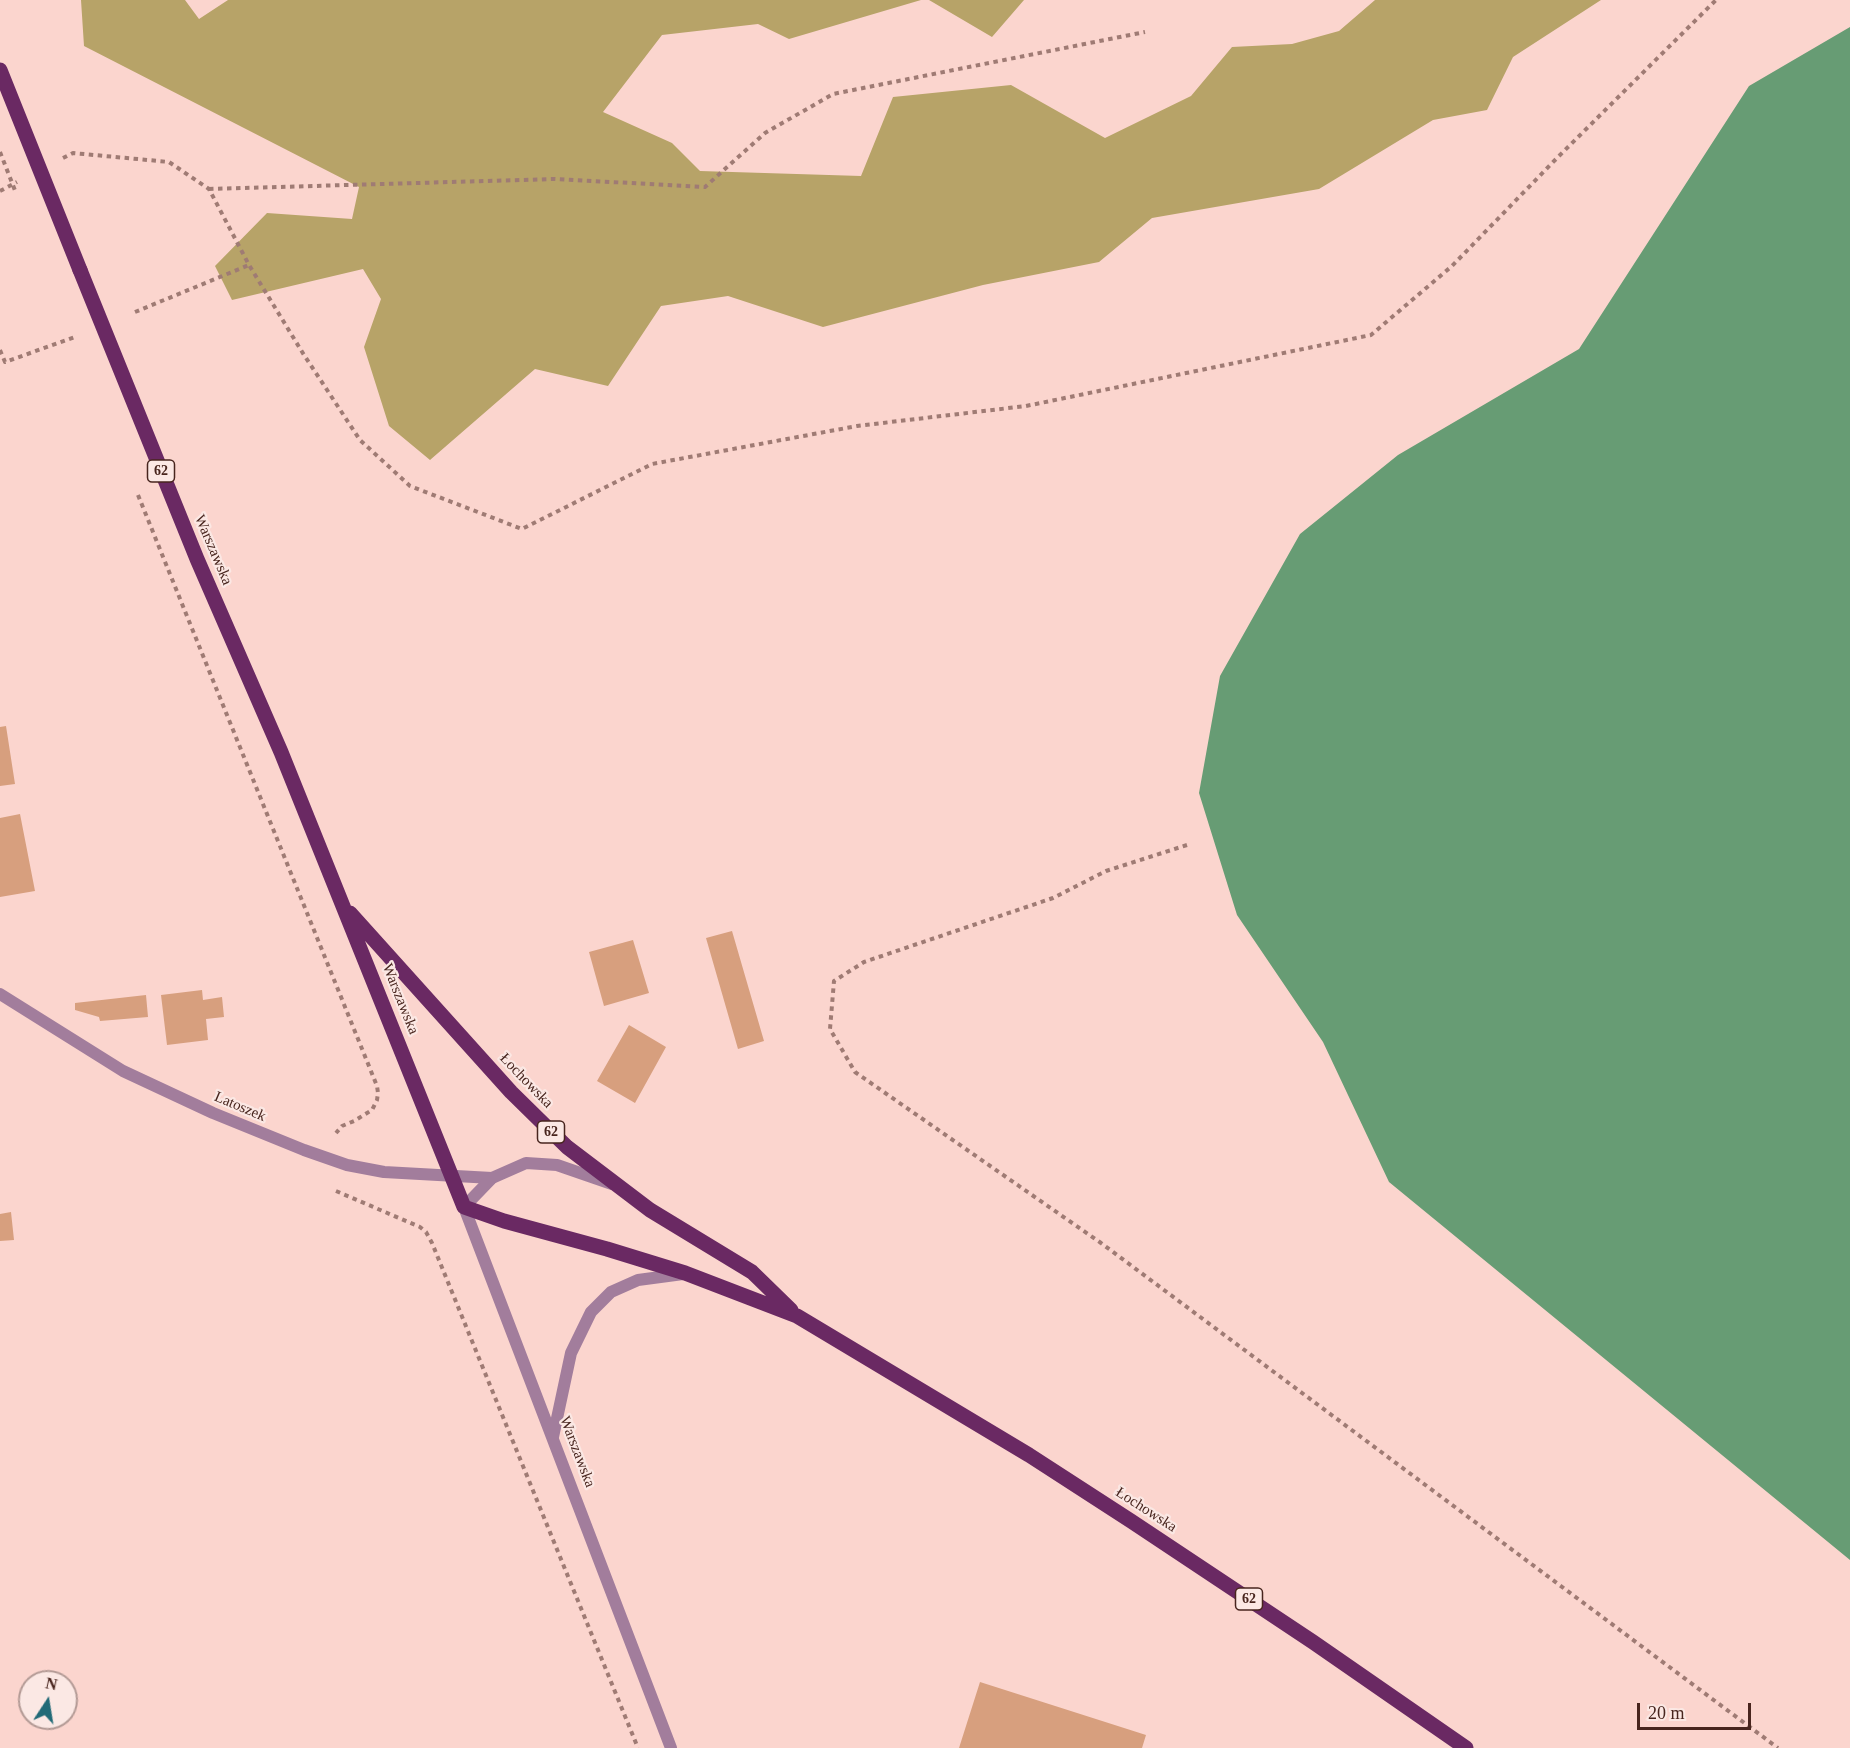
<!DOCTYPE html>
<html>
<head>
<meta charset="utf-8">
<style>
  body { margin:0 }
  #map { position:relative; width:1850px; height:1748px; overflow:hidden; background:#fbd5ce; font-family:"Times New Roman",serif }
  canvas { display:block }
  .north { position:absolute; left:18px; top:1670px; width:60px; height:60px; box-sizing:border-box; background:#fbe8e4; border:2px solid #b39a95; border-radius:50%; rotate:12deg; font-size:16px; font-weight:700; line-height:24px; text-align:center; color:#48251e }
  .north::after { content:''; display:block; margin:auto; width:21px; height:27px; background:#226a77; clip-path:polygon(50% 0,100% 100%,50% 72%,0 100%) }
  .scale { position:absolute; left:1637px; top:1703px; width:114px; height:27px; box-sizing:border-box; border:3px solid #48251e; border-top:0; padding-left:8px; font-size:18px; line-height:21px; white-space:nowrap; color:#48251e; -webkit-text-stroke:4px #fbe8e4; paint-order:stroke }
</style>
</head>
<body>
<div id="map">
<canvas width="1850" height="1748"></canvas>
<div class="north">N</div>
<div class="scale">20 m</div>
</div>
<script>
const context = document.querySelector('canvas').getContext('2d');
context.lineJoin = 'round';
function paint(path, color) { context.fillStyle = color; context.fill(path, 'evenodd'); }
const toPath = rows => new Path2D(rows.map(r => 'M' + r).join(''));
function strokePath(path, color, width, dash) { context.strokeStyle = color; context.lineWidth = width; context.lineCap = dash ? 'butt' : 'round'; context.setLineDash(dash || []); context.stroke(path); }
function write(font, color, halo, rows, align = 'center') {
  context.font = font + ' "Times New Roman",serif'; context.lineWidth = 4.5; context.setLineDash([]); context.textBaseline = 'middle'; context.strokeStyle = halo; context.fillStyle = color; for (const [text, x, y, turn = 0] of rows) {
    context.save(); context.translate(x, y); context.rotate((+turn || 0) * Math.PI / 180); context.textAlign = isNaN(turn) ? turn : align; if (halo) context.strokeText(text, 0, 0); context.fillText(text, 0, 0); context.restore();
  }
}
paint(toPath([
  [81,0,185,0,199,19,228,0,921,0,789,39,758,24,662,35,603,112,672,143,700,171,861,176,893,97,1011,85,1105,138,1191,96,1232,47,1292,44,1339,31,1375,0,1601,0,1513,57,1487,110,1433,120,1319,189,1152,218,1099,262,983,285,823,327,728,296,661,306,608,386,535,369,430,460,389,426,364,347,381,299,363,269,232,300,215,266,267,213,352,219,359,187,84,46],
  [929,0,1024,0,992,37]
]), '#b7a368');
paint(toPath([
  [1850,27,1850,1560,1389,1182,1323,1042,1237,915,1199,793,1220,676,1300,534,1398,455,1579,349,1749,86]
]), '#679c74');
paint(toPath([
  [6,726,15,784,0,786,0,727],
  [20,814,35,891,0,897,0,818],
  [732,931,764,1041,738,1049,706,938],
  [633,940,649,993,604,1006,589,952],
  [202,990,203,1000,222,997,224,1017,206,1019,208,1040,167,1045,161,995],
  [146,995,148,1017,100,1021,99,1017,75,1010,75,1003],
  [629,1025,666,1047,635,1103,597,1081],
  [11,1212,14,1240,0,1241,0,1214],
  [980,1682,1146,1735,1142,1748,959,1748]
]), '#d79f7e');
strokePath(toPath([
  [63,158,73,153,169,162,209,189,249,265,304,355,360,440,410,486,522,529,652,464,857,426,1026,406,1371,335,1452,266,1558,157,1716,0],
  [209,189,555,179,705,187,765,133,833,94,1145,32],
  [0,191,17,182],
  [135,312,249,265],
  [0,350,5,362,75,337],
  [138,495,377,1086,378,1093,377,1100,372,1110,354,1121,342,1126,336,1133],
  [1187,845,1106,871,1053,898,864,962,834,981,830,1029,855,1072,1101,1243,1778,1748],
  [336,1191,420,1227,426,1232,432,1243,638,1748]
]), '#9f7b74', 4, [4.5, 4.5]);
strokePath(toPath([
  [0,994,123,1071,213,1113,304,1150,347,1165,384,1172,492,1178]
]), '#a27d9c', 12);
strokePath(toPath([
  [612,1184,557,1165,526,1163,492,1178,464,1207,671,1748],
  [553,1437,571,1353,591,1312,611,1292,638,1280,683,1274]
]), '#a27d9c', 12);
strokePath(toPath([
  [80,270,197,559,281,752,464,1207,504,1221,607,1249,685,1273,797,1316,1029,1455,1131,1521,1313,1642,1466,1748],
  [350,913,511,1092,567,1147,650,1210,752,1272,791,1310]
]), '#6a2963', 15);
strokePath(toPath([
  [0,152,16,193]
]), '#9f7b74', 4, [4.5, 4.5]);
strokePath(toPath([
  [0,70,80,270]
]), '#6a2963', 15);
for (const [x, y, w] of [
  [161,471,27],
  [551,1132,27],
  [1249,1599,27]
]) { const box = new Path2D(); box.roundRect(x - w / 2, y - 11, w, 22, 4.5); context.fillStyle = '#fbe8e4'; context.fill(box); strokePath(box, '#48251e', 1.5); }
write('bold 14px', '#48251e', null, [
  ["62",161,471],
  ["62",551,1132],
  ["62",1249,1599]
]);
write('15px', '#48251e', '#fbe8e4', [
  ["Warszawska",213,550,67],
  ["Warszawska",400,999,68],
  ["Łochowska",526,1081,46],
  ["Latoszek",240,1107,23],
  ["Warszawska",577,1452,69],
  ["Łochowska",1146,1510,33]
]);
</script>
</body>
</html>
